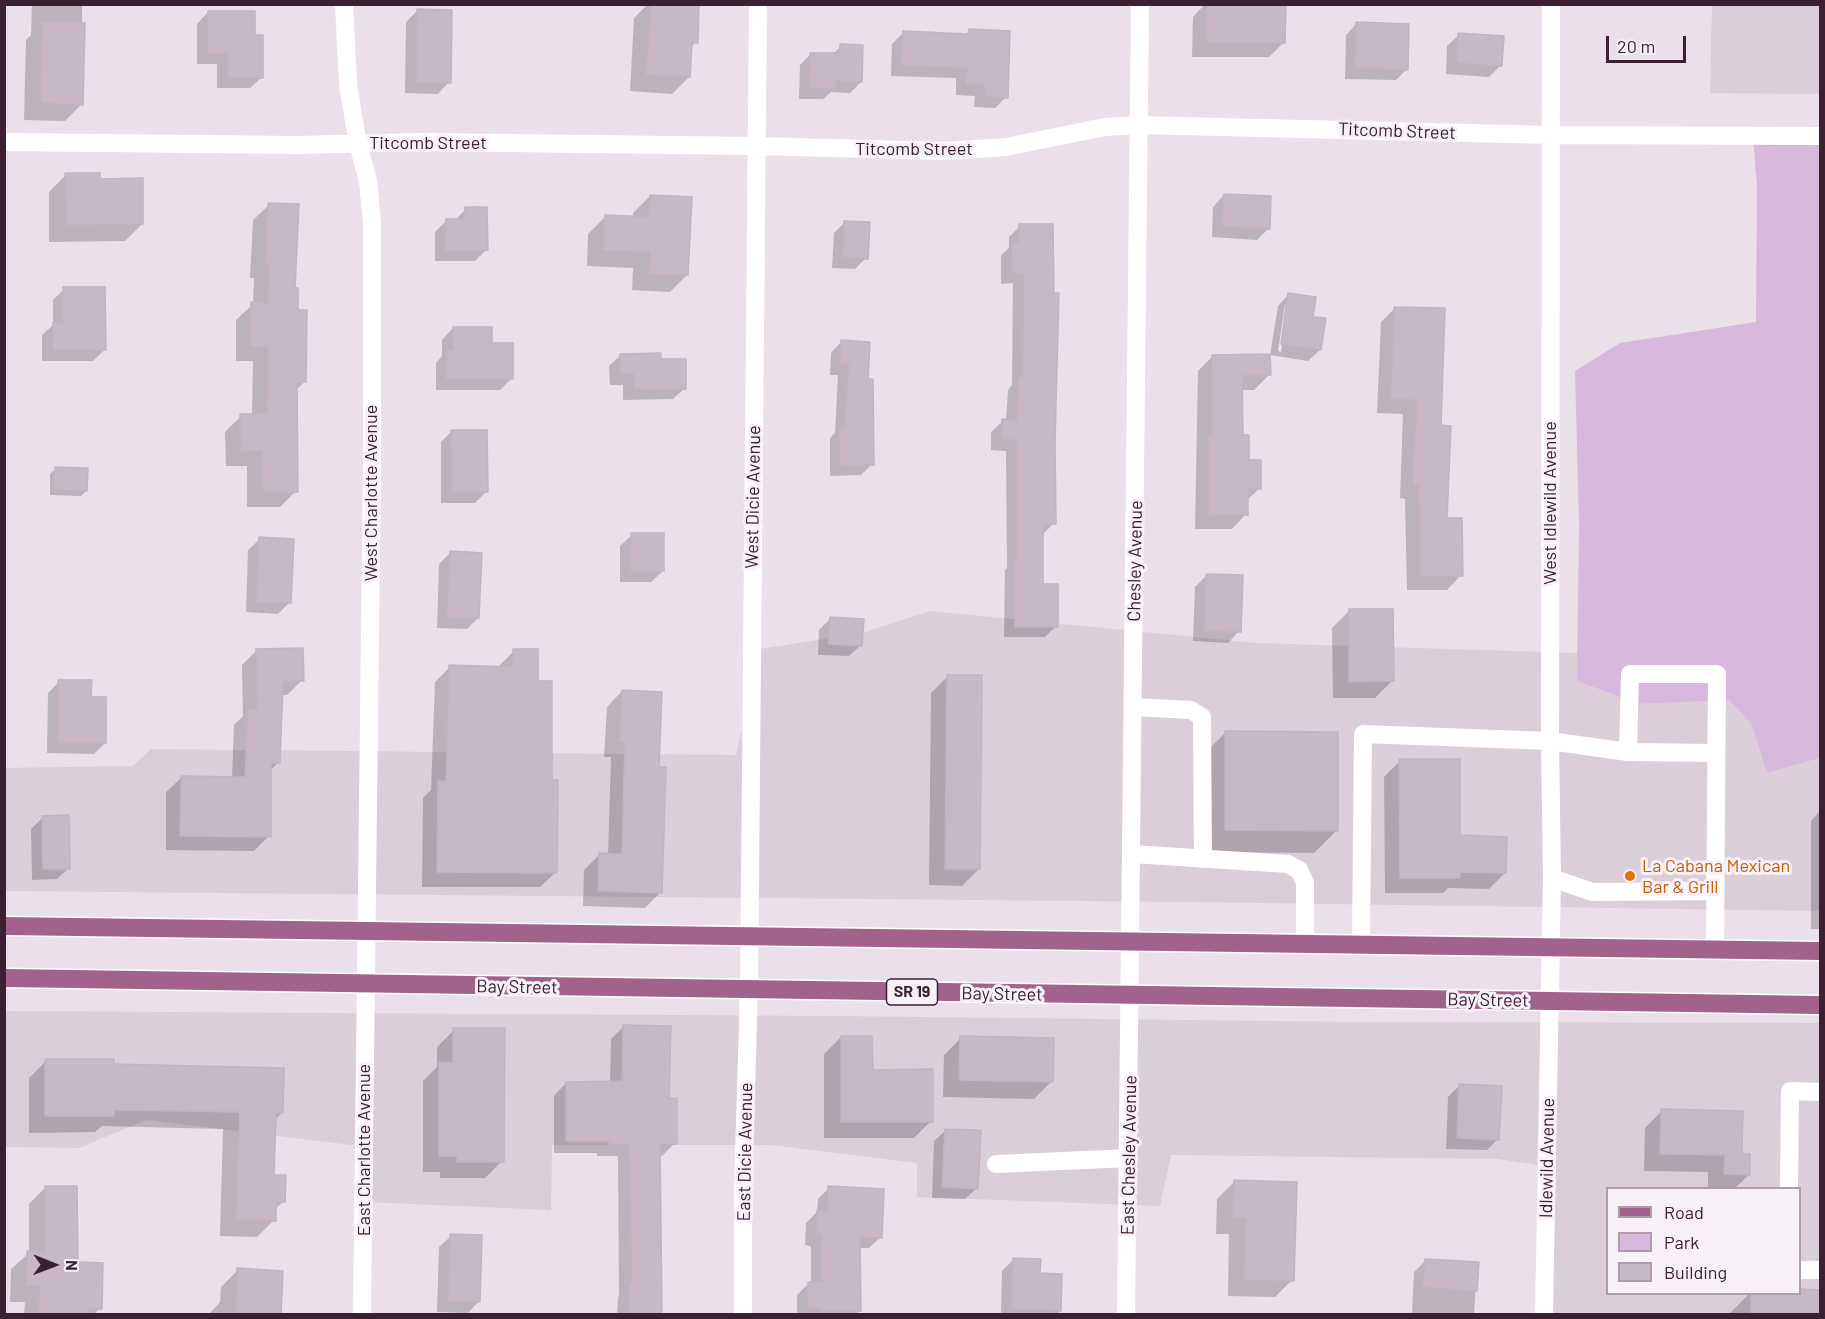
<!DOCTYPE html>
<html>
<head>
<meta charset="utf-8">
<style>
  body { margin:0 }
  #map { position:relative; width:1825px; height:1319px; overflow:hidden; background:#ebdfe9; font-family:Barlow,sans-serif }
  canvas { display:block }
  .frame { position:absolute; inset:0; border:6px solid #3b2032; pointer-events:none }
  .legend { position:absolute; left:1606px; top:1187px; width:195px; height:108px; box-sizing:border-box; background:#f7f0f7; border:2px solid #ac9da8; margin:0; padding:8px 10px; list-style:none; font-size:18px; color:#3b2032 }
  .legend li { display:flex; align-items:center; gap:12px; height:30px }
  .legend b { width:30px; border:2px solid #ac9da8 }
  .north { position:absolute; left:24px; top:1235px; width:60px; height:60px; -webkit-text-stroke:4px #f7f0f7; paint-order:stroke; rotate:91deg; font-size:16px; font-weight:700; line-height:24px; text-align:center; color:#3b2032 }
  .north::after { content:''; display:block; margin:auto; width:21px; height:27px; background:#3b2032; clip-path:polygon(50% 0,100% 100%,50% 72%,0 100%) }
  .scale { position:absolute; left:1606px; top:36px; width:80px; height:27px; box-sizing:border-box; border:3px solid #3b2032; border-top:0; padding-left:8px; font-size:18px; line-height:21px; white-space:nowrap; color:#3b2032; -webkit-text-stroke:4px #f7f0f7; paint-order:stroke }
</style>
</head>
<body>
<div id="map">
<canvas width="1825" height="1319"></canvas>
<div class="frame"></div>
<ul class="legend">
<li><b style="height:8px;background:#a1638c"></b>Road</li>
<li><b style="height:16px;background:#d8b8dc"></b>Park</li>
<li><b style="height:16px;background:#c8b8c5"></b>Building</li>
</ul>
<div class="north">N</div>
<div class="scale">20 m</div>
</div>
<script>
const context = document.querySelector('canvas').getContext('2d');
context.lineJoin = 'round';
function paint(path, color) { context.fillStyle = color; context.fill(path, 'evenodd'); }
const toPath = rows => new Path2D(rows.map(r => 'M' + r).join(''));
function strokePath(path, color, width, dash) { context.strokeStyle = color; context.lineWidth = width; context.lineCap = dash ? 'butt' : 'round'; context.setLineDash(dash || []); context.stroke(path); }
function write(font, color, halo, rows, align = 'center') {
  context.font = font + ' Barlow,sans-serif'; context.lineWidth = 6; context.setLineDash([]); context.textBaseline = 'middle'; context.strokeStyle = halo; context.fillStyle = color; for (const [text, x, y, turn = 0] of rows) {
    context.save(); context.translate(x, y); context.rotate((+turn || 0) * Math.PI / 180); context.textAlign = isNaN(turn) ? turn : align; if (halo) context.strokeText(text, 0, 0); context.fillText(text, 0, 0); context.restore();
  }
}
paint(toPath([
  [1712,5,1820,5,1820,94,1710,93],
  [930,611,1256,643,1577,653,1577,681,1638,704,1729,699,1751,722,1767,773,1820,758,1820,911,1191,902,5,891,4,768,133,766,151,749,736,755,760,649,862,633],
  [5,1011,835,1016,1365,1022,1820,1023,1820,1314,1536,1314,1537,1165,1498,1159,1171,1155,1160,1206,917,1197,917,1163,771,1145,552,1145,551,1210,365,1202,360,1146,146,1120,79,1148,5,1147],
  [1608,1188,1800,1188,1800,1294,1608,1294]
]), '#dbced9');
paint(toPath([
  [1752,127,1820,130,1820,758,1767,773,1751,723,1729,700,1638,704,1577,681,1579,523,1575,371,1620,343,1756,322,1757,185]
]), '#d8b8dc');
paint(toPath([
  [32,4,82,4,82,104,65,121,24,120,26,40,31,35],
  [648,4,698,4,696,42,690,48,689,77,672,94,630,91,634,18],
  [1205,4,1284,4,1284,42,1269,57,1192,57,1193,17],
  [417,11,449,82,438,94,405,93,406,22],
  [208,12,253,37,262,77,250,88,217,88,217,64,197,64,197,24],
  [1357,23,1407,69,1396,80,1345,79,1346,35],
  [969,31,1006,97,995,108,974,107,975,96,956,95,956,78,891,76,892,44,904,32,965,35],
  [1459,35,1501,65,1489,77,1446,74,1447,46],
  [841,46,861,82,850,93,831,92,823,99,799,99,800,65,811,54,832,55],
  [66,175,99,180,142,224,125,241,49,242,49,192],
  [1224,195,1268,229,1257,240,1212,237,1213,207],
  [650,196,687,275,670,292,632,290,633,268,587,266,588,234,605,217,633,218,633,213],
  [269,205,294,289,305,381,296,390,296,491,280,507,247,507,247,466,226,466,225,432,241,416,252,416,253,361,236,361,236,320,253,304,254,278,250,278,253,220],
  [466,209,486,250,475,261,435,261,435,232,446,221,454,221],
  [845,222,866,258,855,269,832,268,834,233],
  [1020,226,1054,442,1054,523,1043,534,1041,585,1056,626,1045,637,1004,637,1005,570,1007,568,1006,451,991,450,991,432,1003,421,1006,421,1008,390,1012,385,1013,283,1001,284,1001,255,1009,248,1009,237],
  [64,289,104,350,93,361,42,361,42,335,53,325,53,300],
  [1289,294,1312,318,1320,350,1308,361,1270,355,1278,306],
  [1285,305,1288,305,1281,352,1278,351],
  [1395,308,1439,427,1445,520,1461,575,1447,590,1407,590,1405,499,1400,498,1403,414,1377,413,1381,322],
  [453,328,511,379,500,390,436,390,436,363,442,356,442,340],
  [842,341,867,380,872,464,861,475,830,476,830,438,835,433,838,375,830,375,831,353],
  [621,355,685,388,673,399,623,400,623,385,610,385,609,366],
  [1213,356,1269,375,1254,390,1241,390,1241,437,1247,461,1260,488,1246,501,1246,514,1232,529,1195,529,1198,371],
  [452,431,486,492,475,503,441,503,441,442],
  [56,468,86,491,81,496,50,495,50,474],
  [632,535,663,571,651,582,620,582,620,546],
  [260,539,289,603,278,614,246,612,248,550],
  [450,553,478,618,467,629,437,628,439,564],
  [1207,575,1239,631,1228,643,1193,641,1195,587],
  [1349,611,1392,681,1375,698,1333,698,1332,628],
  [830,619,861,645,849,656,818,655,819,630],
  [257,650,302,680,287,695,281,695,278,763,270,771,269,836,254,851,166,850,166,792,181,778,232,778,234,725,243,716,242,665],
  [514,651,536,683,550,781,556,872,540,887,422,887,423,798,431,790,435,682,450,667,499,668,499,666],
  [948,676,979,869,962,886,929,885,931,693],
  [59,682,90,698,105,743,94,754,47,753,48,693],
  [622,691,657,768,660,893,645,908,583,906,584,870,600,854,608,855,611,757,604,757,607,707],
  [1225,733,1337,830,1314,853,1203,852,1203,755],
  [1400,761,1458,837,1505,873,1489,889,1448,888,1443,893,1385,893,1384,777],
  [1820,811,1820,929,1811,929,1811,821],
  [42,818,69,868,57,879,32,880,31,829],
  [623,1027,668,1099,675,1143,662,1156,658,1156,661,1314,617,1314,618,1298,619,1296,618,1156,597,1156,597,1153,554,1153,554,1096,566,1083,610,1083,611,1039],
  [454,1030,502,1161,485,1178,440,1178,440,1172,423,1172,423,1081,437,1067,437,1047],
  [841,1037,871,1071,931,1121,914,1138,824,1138,824,1054],
  [961,1038,1051,1082,1034,1099,943,1097,944,1055],
  [46,1061,112,1066,282,1113,274,1120,273,1176,283,1202,274,1210,274,1220,257,1237,220,1236,223,1129,102,1126,95,1132,29,1133,29,1078],
  [1459,1086,1498,1139,1487,1150,1446,1149,1448,1097],
  [1662,1111,1741,1155,1749,1175,1735,1188,1708,1188,1708,1172,1644,1171,1645,1128],
  [946,1130,977,1188,965,1199,932,1198,934,1141],
  [1234,1182,1292,1280,1275,1297,1228,1296,1229,1234,1216,1234,1217,1199],
  [45,1188,76,1264,100,1308,94,1314,24,1314,25,1302,10,1302,11,1269,29,1253,29,1204],
  [829,1188,881,1237,869,1248,859,1248,859,1311,856,1314,797,1314,797,1295,808,1284,811,1284,811,1246,805,1245,806,1223,817,1212,818,1199],
  [451,1236,479,1301,468,1313,437,1312,439,1247],
  [1014,1259,1039,1274,1061,1275,1059,1314,1001,1314,1002,1271],
  [1426,1260,1477,1264,1474,1314,1412,1314,1414,1272],
  [238,1270,281,1272,279,1314,209,1314,220,1302,221,1287],
  [1800,1291,1820,1291,1820,1314,1729,1314,1749,1294,1800,1294]
]), '#0003');
const building = toPath([
  [651,4,699,4,698,43,692,43,690,77,646,75,651,4],
  [1207,4,1286,4,1285,43,1207,42,1207,4],
  [417,9,452,10,451,83,416,83,417,9],
  [208,11,255,11,255,35,263,35,263,78,228,78,228,54,208,54,208,11],
  [42,22,85,23,83,105,40,103,42,22],
  [1356,22,1409,24,1408,70,1355,68,1356,22],
  [969,29,1010,31,1008,98,985,96,985,85,966,84,967,68,902,65,903,31,968,34,969,29],
  [1458,33,1504,36,1502,66,1456,63,1458,33],
  [840,44,863,45,862,82,836,81,836,89,809,88,810,53,840,53,840,44],
  [65,173,100,173,100,179,143,178,143,224,66,225,65,173],
  [1224,194,1271,196,1270,229,1222,226,1224,194],
  [650,195,692,197,688,275,649,274,650,252,603,250,605,215,648,217,650,195],
  [268,203,299,204,295,288,298,288,298,310,307,310,306,382,297,382,298,492,263,492,262,451,241,451,240,414,267,414,268,346,251,346,251,302,268,303,269,263,265,263,268,203],
  [465,207,487,207,488,250,446,251,446,219,465,219,465,207],
  [844,221,870,222,868,259,843,257,844,221],
  [1019,224,1053,224,1054,293,1059,293,1055,442,1056,524,1043,524,1043,584,1058,584,1058,627,1015,627,1015,557,1017,557,1017,440,1001,439,1002,419,1017,420,1018,377,1023,377,1024,273,1012,273,1012,242,1019,242,1019,224],
  [63,287,105,287,106,350,53,350,53,323,63,323,63,287],
  [1288,293,1316,297,1313,317,1326,318,1321,350,1281,344,1288,293],
  [1394,307,1445,308,1441,425,1451,426,1447,518,1462,518,1463,576,1420,576,1419,485,1413,485,1417,400,1391,399,1394,307],
  [453,327,492,327,492,343,513,343,513,379,446,379,447,350,453,350,453,327],
  [841,340,870,342,868,379,873,379,874,465,840,465,840,425,845,425,849,364,840,364,841,340],
  [661,353,661,359,686,359,686,389,634,389,634,374,620,374,620,354,661,353],
  [1270,354,1271,375,1242,375,1243,435,1249,435,1249,460,1261,460,1261,489,1248,488,1248,515,1209,515,1209,435,1212,435,1212,355,1270,354],
  [451,430,487,430,488,492,452,492,451,430],
  [55,467,88,468,87,491,54,490,55,467],
  [631,533,664,533,664,571,631,572,631,533],
  [259,537,294,539,291,603,256,602,259,537],
  [450,551,482,553,479,618,447,617,450,551],
  [1206,574,1243,575,1241,632,1204,631,1206,574],
  [1349,609,1393,609,1394,681,1349,682,1349,609],
  [830,617,864,619,862,646,828,644,830,617],
  [303,648,304,681,283,681,280,763,271,763,271,837,180,836,181,776,245,777,248,709,257,709,256,649,303,648],
  [513,649,538,649,538,681,552,681,552,780,558,780,557,873,437,872,438,781,446,781,449,665,513,667,513,649],
  [947,675,982,675,980,869,945,869,947,675],
  [58,680,92,680,91,697,106,697,106,743,58,743,58,680],
  [622,690,662,692,659,767,666,767,662,893,598,891,599,853,622,854,625,742,619,742,622,690],
  [1225,731,1338,732,1338,831,1225,830,1225,731],
  [1399,759,1460,759,1460,835,1507,837,1506,873,1460,872,1460,878,1400,878,1399,759],
  [69,815,70,869,43,869,42,816,69,815],
  [623,1025,671,1026,669,1098,677,1098,677,1144,660,1144,662,1314,629,1314,630,1284,632,1284,630,1144,609,1144,609,1141,566,1141,566,1082,622,1081,623,1025],
  [453,1028,505,1028,504,1162,457,1162,457,1156,439,1156,439,1062,453,1063,453,1028],
  [841,1036,872,1036,873,1070,933,1069,933,1122,841,1122,841,1036],
  [960,1036,1054,1038,1053,1082,959,1080,960,1036],
  [45,1059,114,1059,114,1064,284,1068,283,1113,276,1113,274,1175,286,1175,285,1202,276,1202,276,1221,236,1219,240,1112,114,1110,114,1116,45,1116,45,1059],
  [1459,1084,1502,1086,1499,1140,1457,1138,1459,1084],
  [1661,1109,1743,1111,1742,1154,1750,1154,1750,1175,1724,1174,1725,1155,1660,1154,1661,1109],
  [945,1129,981,1130,978,1189,942,1187,945,1129],
  [1234,1180,1297,1182,1294,1281,1244,1280,1246,1218,1232,1217,1234,1180],
  [45,1186,77,1186,78,1262,103,1263,102,1309,89,1309,89,1314,39,1314,40,1286,26,1286,27,1251,45,1252,45,1186],
  [828,1186,884,1189,882,1238,860,1237,861,1311,821,1311,821,1308,808,1308,808,1282,822,1282,822,1235,816,1235,817,1210,827,1211,828,1186],
  [450,1234,482,1235,480,1302,448,1301,450,1234],
  [1013,1258,1041,1259,1040,1273,1062,1274,1061,1311,1011,1309,1013,1258],
  [1425,1259,1479,1262,1477,1291,1423,1287,1425,1259],
  [237,1268,283,1271,281,1314,236,1314,237,1268],
  [1800,1289,1821,1290,1821,1314,1751,1314,1751,1293,1800,1293,1800,1289]
]);
paint(building, '#c8b8c5');
strokePath(building, '#c4b2c1', 1.5);
const major = toPath([
  [4,926,1820,951],
  [4,978,1820,1005]
]);
strokePath(major, '#fff', 21);
strokePath(toPath([
  [344,4,348,85,358,144,368,181,372,223,372,462,362,1314],
  [4,142,297,145,422,142,756,146,945,151,1006,147,1105,127,1139,125,1550,135,1820,136],
  [1133,707,1191,710,1202,717,1203,859],
  [1132,854,1288,864,1299,870,1305,883,1305,944],
  [1552,878,1592,892,1715,891],
  [1361,944,1363,734,1550,741,1628,752],
  [1715,950,1717,674,1630,674,1628,752,1715,753],
  [996,1164,1129,1158],
  [1789,1188,1790,1091,1820,1092],
  [1800,1270,1820,1270],
  [743,1314,743,1190,749,989,758,4],
  [1126,1314,1140,4],
  [1544,1314,1552,878,1550,741,1551,4]
]), '#fff', 18);
strokePath(major, '#a1638c', 18);
for (const [x, y, r, color] of [
  [1630,876,6,"#e8710a"]
]) { const dot = new Path2D(); dot.arc(x, y, r, 0, 2 * Math.PI); context.fillStyle = color; context.fill(dot); strokePath(dot, '#f7f0f7', 2); }
for (const [x, y, w] of [
  [912,992,51]
]) { const box = new Path2D(); box.roundRect(x - w / 2, y - 13, w, 26, 4.5); context.fillStyle = '#f7f0f7'; context.fill(box); strokePath(box, '#3b2032', 1.5); }
write('bold 16px', '#3b2032', null, [
  ["SR 19",912,992]
]);
write('18px', '#3b2032', '#f7f0f7', [
  ["Titcomb Street",1397,131,2],
  ["Titcomb Street",428,143],
  ["Titcomb Street",914,149],
  ["West Charlotte Avenue",371,493,-90],
  ["West Dicie Avenue",753,497,-89],
  ["West Idlewild Avenue",1550,503,-90],
  ["Chesley Avenue",1135,561,-89],
  ["Bay Street",517,987,1],
  ["Bay Street",1002,994,1],
  ["Bay Street",1488,1000,1],
  ["East Charlotte Avenue",364,1150,-90],
  ["East Dicie Avenue",745,1152,-89],
  ["East Chesley Avenue",1129,1155,-89],
  ["Idlewild Avenue",1547,1158,-89]
]);
write('18px', '#c56008', '#f7f0f7', [
  ["La Cabana Mexican",1642,866],
  ["Bar & Grill",1642,887]
], 'left');
</script>
</body>
</html>
